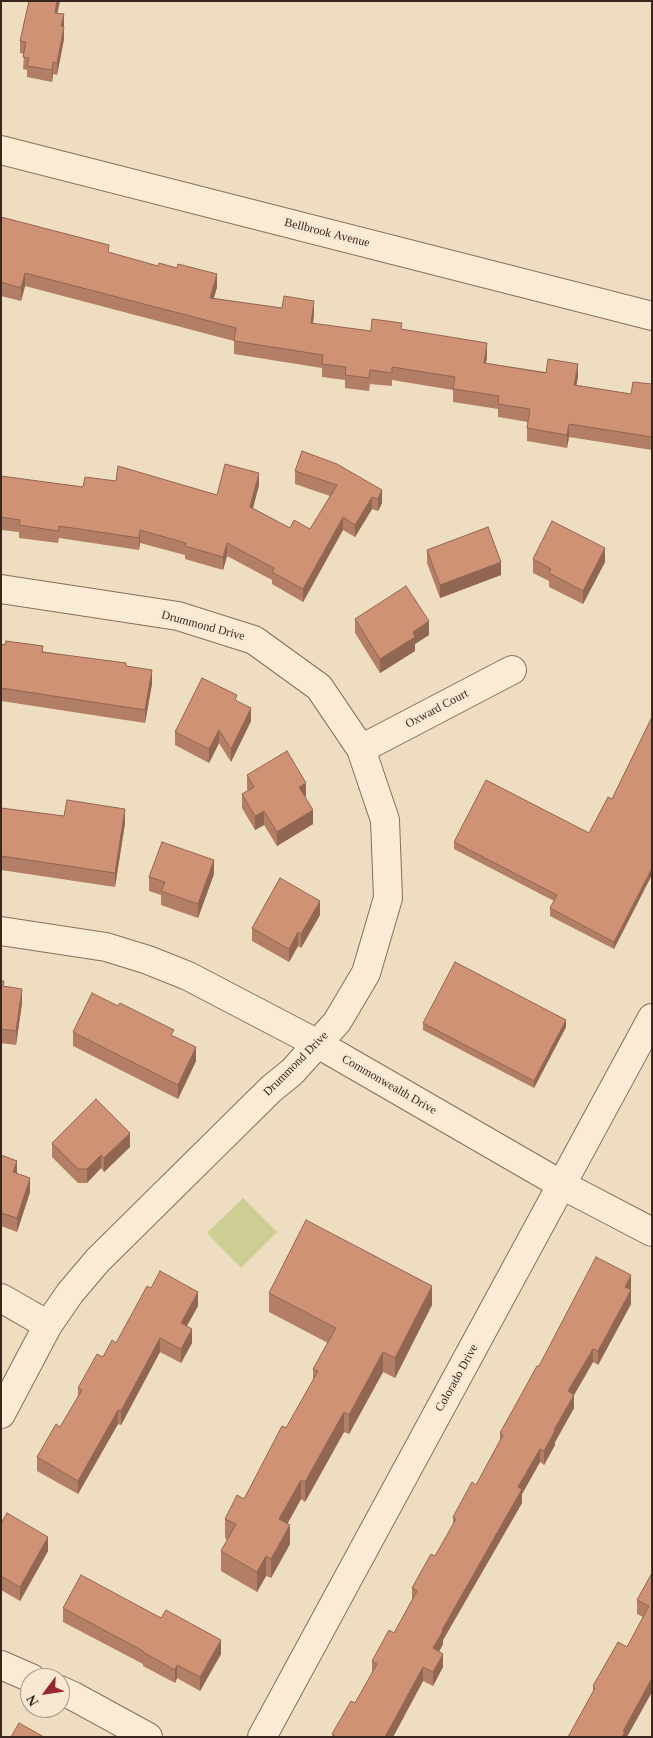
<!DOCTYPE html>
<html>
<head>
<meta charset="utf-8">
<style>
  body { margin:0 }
  #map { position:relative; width:653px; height:1738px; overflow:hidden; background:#efddc1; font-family:Georgia,serif }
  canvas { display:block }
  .frame { position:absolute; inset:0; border:2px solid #39271d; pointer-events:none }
  .north { position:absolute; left:20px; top:1668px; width:50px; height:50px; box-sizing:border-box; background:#f7e8d1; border:1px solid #ab9b89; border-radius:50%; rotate:239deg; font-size:14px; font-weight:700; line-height:20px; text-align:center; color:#39271d }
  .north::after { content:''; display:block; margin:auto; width:18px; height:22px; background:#9a2632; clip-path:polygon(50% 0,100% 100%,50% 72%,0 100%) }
</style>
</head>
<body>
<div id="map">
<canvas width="653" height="1738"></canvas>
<div class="frame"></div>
<div class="north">N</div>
</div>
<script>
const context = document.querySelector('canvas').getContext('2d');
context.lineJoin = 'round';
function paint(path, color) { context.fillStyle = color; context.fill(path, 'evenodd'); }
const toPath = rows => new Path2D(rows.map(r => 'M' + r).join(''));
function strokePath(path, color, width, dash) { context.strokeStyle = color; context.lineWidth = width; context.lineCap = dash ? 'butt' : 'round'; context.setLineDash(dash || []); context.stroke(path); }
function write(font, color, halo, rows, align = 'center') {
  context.font = font + ' Georgia,serif'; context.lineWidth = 5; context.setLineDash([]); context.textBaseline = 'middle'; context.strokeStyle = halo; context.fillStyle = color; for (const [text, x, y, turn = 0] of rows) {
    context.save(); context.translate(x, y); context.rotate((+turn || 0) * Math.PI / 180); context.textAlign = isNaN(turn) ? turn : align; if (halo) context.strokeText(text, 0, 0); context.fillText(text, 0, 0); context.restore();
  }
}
paint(toPath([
  [243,1198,277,1232,241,1268,207,1233]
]), '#cdce94');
const minor = toPath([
  [1,150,652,316],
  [1,589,178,616,254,640,319,687,361,749,385,820,388,898,366,973,337,1022,292,1072,271,1089,98,1260,70,1293,48,1325,1,1414],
  [361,749,512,670],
  [1,931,106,947,148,960,188,976,318,1044,562,1185,652,1232],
  [1,1298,48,1325],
  [1,1665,31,1678],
  [60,1690,73,1696,148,1737],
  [262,1737,652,1018]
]);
strokePath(minor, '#896d58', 30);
strokePath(minor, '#faebd4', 28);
paint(toPath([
  [29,1,60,1,57,13,63,27,64,39,57,75,53,74,52,82,27,77,27,70,23,69,24,54,20,53,20,41],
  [1,217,217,287,214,298,314,314,313,324,371,331,402,329,487,356,486,363,578,377,576,385,631,394,652,384,652,450,569,437,567,448,527,441,527,428,528,422,498,417,498,409,453,402,453,390,392,380,392,386,370,384,369,391,345,388,345,380,322,377,322,368,234,354,234,341,25,286,21,301,1,296],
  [295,471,382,490,382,503,378,511,372,509,355,537,343,530,303,602,272,584,272,580,227,556,223,570,185,559,185,555,140,543,139,550,59,538,58,543,19,538,19,532,1,530,1,476,83,487,217,495,259,485,253,508,290,528,310,529,330,496,295,484],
  [427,550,501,575,440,598,427,563],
  [533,559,605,562,583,604,549,587,549,581,533,573],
  [355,619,429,635,415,644,415,651,380,673,355,633],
  [1,644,126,666,152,684,145,723,1,701],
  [652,717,614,949,550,916,550,908,554,901,454,849,454,842,589,833,612,799],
  [251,721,231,762,219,743,209,763,175,745,175,732],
  [247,775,306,796,305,797,313,824,277,846,264,825,255,830,242,808,242,794,248,791,247,789],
  [1,808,64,816,125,823,115,887,1,870],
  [214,874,198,918,161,905,161,895,149,891,149,877],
  [320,915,301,948,298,946,289,962,252,941,252,928],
  [1,981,4,986,22,1003,16,1045,1,1043],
  [423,1023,566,1027,534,1088,423,1030],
  [73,1032,174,1036,196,1061,178,1099,73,1046],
  [52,1143,130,1147,104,1172,101,1168,87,1183,78,1183,52,1157],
  [1,1155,17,1174,30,1192,17,1232,1,1226],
  [151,1288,198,1306,187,1326,192,1343,181,1363,160,1352,121,1425,118,1424,78,1494,37,1471,37,1457,60,1427,78,1396,78,1388,103,1357,116,1343],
  [631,1289,631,1304,598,1365,593,1362,574,1395,574,1408,555,1442,555,1445,544,1465,540,1462,522,1494,522,1503,443,1640,443,1644,439,1652,443,1667,433,1686,423,1681,393,1737,332,1737,332,1734,355,1703,372,1674,372,1661,394,1633,412,1600,412,1588,435,1556,453,1525,453,1517,476,1485,500,1440,500,1433,539,1366],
  [269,1293,432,1305,395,1378,383,1372,349,1434,344,1432,305,1502,301,1499,288,1523,290,1544,271,1578,266,1576,257,1592,221,1571,221,1551,227,1540,225,1538,225,1519,244,1499,286,1428,313,1380,313,1369,328,1343,269,1312],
  [1,1523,48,1551,20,1601,1,1590],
  [652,1573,652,1692,593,1692,593,1686,627,1647,643,1617,637,1614,637,1600],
  [63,1608,221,1654,200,1691,177,1678,175,1683,143,1666,143,1664,63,1622]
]), '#b27e65');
paint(toPath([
  [57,1,60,1,55,24,55,13],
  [64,14,64,26,61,38,61,26],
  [64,27,64,39,57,75,57,63],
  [53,62,53,74,52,82,52,70],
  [25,273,25,286,21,301,21,288],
  [217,274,217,287,210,311,210,298],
  [314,301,314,314,311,336,311,323],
  [487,343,487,356,484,376,484,363],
  [578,364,578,377,574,398,574,385],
  [569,424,569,437,567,448,567,435],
  [259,473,259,485,250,519,250,507],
  [382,490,382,503,378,511,378,499],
  [372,497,372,509,355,537,355,525],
  [343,517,343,530,303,602,303,589],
  [140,530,140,543,139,550,139,538],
  [227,543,227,556,223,570,223,557],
  [605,548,605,562,583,604,583,591],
  [501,562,501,575,440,598,440,585],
  [429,621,429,635,415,644,415,651,380,673,380,659,413,632],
  [152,670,152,684,145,723,145,710],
  [251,708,251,721,231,762,231,749],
  [219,730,219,743,209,763,209,749],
  [306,783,306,796,299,800,299,787],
  [125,809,125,823,115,887,115,873],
  [313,810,313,824,277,846,277,832],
  [264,811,264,825,255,830,255,816],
  [214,860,214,874,198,918,198,904],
  [652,868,652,875,614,949,614,942],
  [320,901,320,915,301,948,301,934],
  [298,932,298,946,289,962,289,949],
  [22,989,22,1003,16,1045,16,1031],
  [566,1020,566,1027,534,1088,534,1081],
  [196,1047,196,1061,178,1099,178,1085],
  [130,1133,130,1147,104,1172,104,1158],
  [101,1155,101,1168,87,1183,87,1169],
  [17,1161,17,1174,13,1172],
  [30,1178,30,1192,17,1232,17,1218],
  [631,1275,631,1289,625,1300,625,1287],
  [432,1286,432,1305,395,1378,395,1358],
  [631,1290,631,1304,598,1365,598,1351],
  [198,1292,198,1306,181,1336,181,1323],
  [192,1329,192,1343,181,1363,181,1349],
  [160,1338,160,1352,121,1425,121,1411],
  [593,1349,593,1362,574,1395,574,1408,555,1442,555,1445,544,1465,544,1451,554,1430,568,1391],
  [383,1352,383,1372,349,1434,349,1415],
  [118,1410,118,1424,78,1494,78,1481],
  [344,1412,344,1432,305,1502,305,1482],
  [540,1449,540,1462,522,1494,522,1503,443,1640,443,1644,433,1662,433,1648,442,1630,518,1487],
  [301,1480,301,1499,279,1538,279,1519],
  [290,1525,290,1544,271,1578,271,1559],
  [48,1537,48,1551,20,1601,20,1587],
  [266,1556,266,1576,257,1592,257,1572],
  [221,1640,221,1654,200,1691,200,1677],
  [443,1654,443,1667,433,1686,433,1672],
  [177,1665,177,1678,175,1683,175,1670],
  [423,1667,423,1681,393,1737,385,1737],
  [652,1678,652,1692,627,1737,622,1737,623,1731]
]), '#916652');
const building = toPath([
  [29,1,57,1,55,13,64,14,61,26,64,27,57,63,53,62,52,70,27,66,29,58,23,57,26,42,20,41,29,1],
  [1,217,109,245,108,252,158,266,159,263,177,268,178,264,217,274,210,298,282,308,284,296,314,301,311,323,371,331,372,319,402,323,401,329,487,343,484,363,546,373,548,359,578,364,574,385,631,394,633,382,652,384,652,437,569,424,567,435,527,428,530,409,498,404,499,396,453,389,455,377,392,367,392,373,370,370,369,378,345,375,346,367,322,364,323,355,234,341,236,328,25,273,21,288,1,282,1,217],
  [302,451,337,464,382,490,378,499,372,497,355,525,343,517,303,589,272,572,274,568,227,543,223,557,185,546,186,543,140,530,139,538,59,526,58,531,19,525,20,520,1,517,1,476,83,487,85,477,116,481,118,466,217,495,225,464,259,473,250,507,290,528,294,520,310,529,337,485,295,471,302,451],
  [552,521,605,548,583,591,549,573,551,569,533,559,552,521],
  [488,527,501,562,440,585,427,550,488,527],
  [406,586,429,621,413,632,415,637,380,659,355,619,406,586],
  [6,641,43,646,42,652,126,663,126,666,152,670,145,710,1,688,1,644,5,645,6,641],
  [202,678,237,695,235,700,251,708,231,749,219,730,209,749,175,732,202,678],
  [652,717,652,868,614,942,550,908,557,895,454,842,486,780,589,833,608,797,612,799,652,717],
  [287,751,306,783,299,787,313,810,277,832,264,811,255,816,242,794,254,787,247,775,287,751],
  [67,800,125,809,115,873,1,856,1,808,64,816,67,800],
  [162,842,214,860,198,904,161,891,165,882,149,877,162,842],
  [280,878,320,901,301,934,298,932,289,949,252,928,280,878],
  [455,962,566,1020,534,1081,423,1023,455,962],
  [1,981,4,981,3,986,22,989,16,1031,1,1029,1,981],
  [92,993,118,1006,120,1003,174,1030,171,1035,196,1047,178,1085,73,1032,92,993],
  [96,1099,130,1133,104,1158,101,1155,87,1169,78,1169,52,1143,96,1099],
  [1,1155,17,1161,13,1172,30,1178,17,1218,1,1213,1,1155],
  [306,1220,432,1286,395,1358,383,1352,349,1415,344,1412,305,1482,301,1480,279,1519,290,1525,271,1559,266,1556,257,1572,221,1551,236,1524,225,1519,237,1495,244,1499,282,1426,286,1428,318,1371,313,1369,336,1328,269,1293,306,1220],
  [596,1257,631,1275,625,1287,631,1290,598,1351,593,1349,568,1391,574,1395,554,1430,555,1431,544,1451,540,1449,518,1487,522,1489,442,1630,443,1631,433,1648,443,1654,433,1672,423,1667,385,1737,336,1737,332,1734,351,1701,355,1703,377,1664,372,1661,389,1630,394,1633,417,1591,412,1588,431,1554,435,1556,456,1519,453,1517,472,1482,476,1485,503,1435,500,1433,537,1366,539,1366,596,1257],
  [160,1271,198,1292,181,1323,192,1329,181,1349,160,1338,121,1411,118,1410,78,1481,37,1457,56,1424,60,1427,82,1390,78,1388,97,1354,103,1357,112,1340,116,1343,147,1286,151,1288,160,1271],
  [7,1513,48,1537,20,1587,1,1576,1,1523,7,1513],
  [652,1573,652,1678,623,1731,625,1732,622,1737,568,1737,595,1688,593,1686,618,1642,627,1647,649,1606,637,1600,652,1573],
  [81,1575,161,1618,166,1610,221,1640,200,1677,177,1665,175,1670,143,1652,143,1651,63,1608,81,1575],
  [19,1723,44,1737,11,1737,19,1723]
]);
paint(building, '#cf9275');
strokePath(building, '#916652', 1);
write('12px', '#39271d', '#f7e8d1', [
  ["Bellbrook Avenue",327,233,14],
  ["Drummond Drive",203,626,15],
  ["Oxward Court",437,709,-28],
  ["Drummond Drive",296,1064,-45],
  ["Commonwealth Drive",389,1085,30],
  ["Colorado Drive",457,1378,-61]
]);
</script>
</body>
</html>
